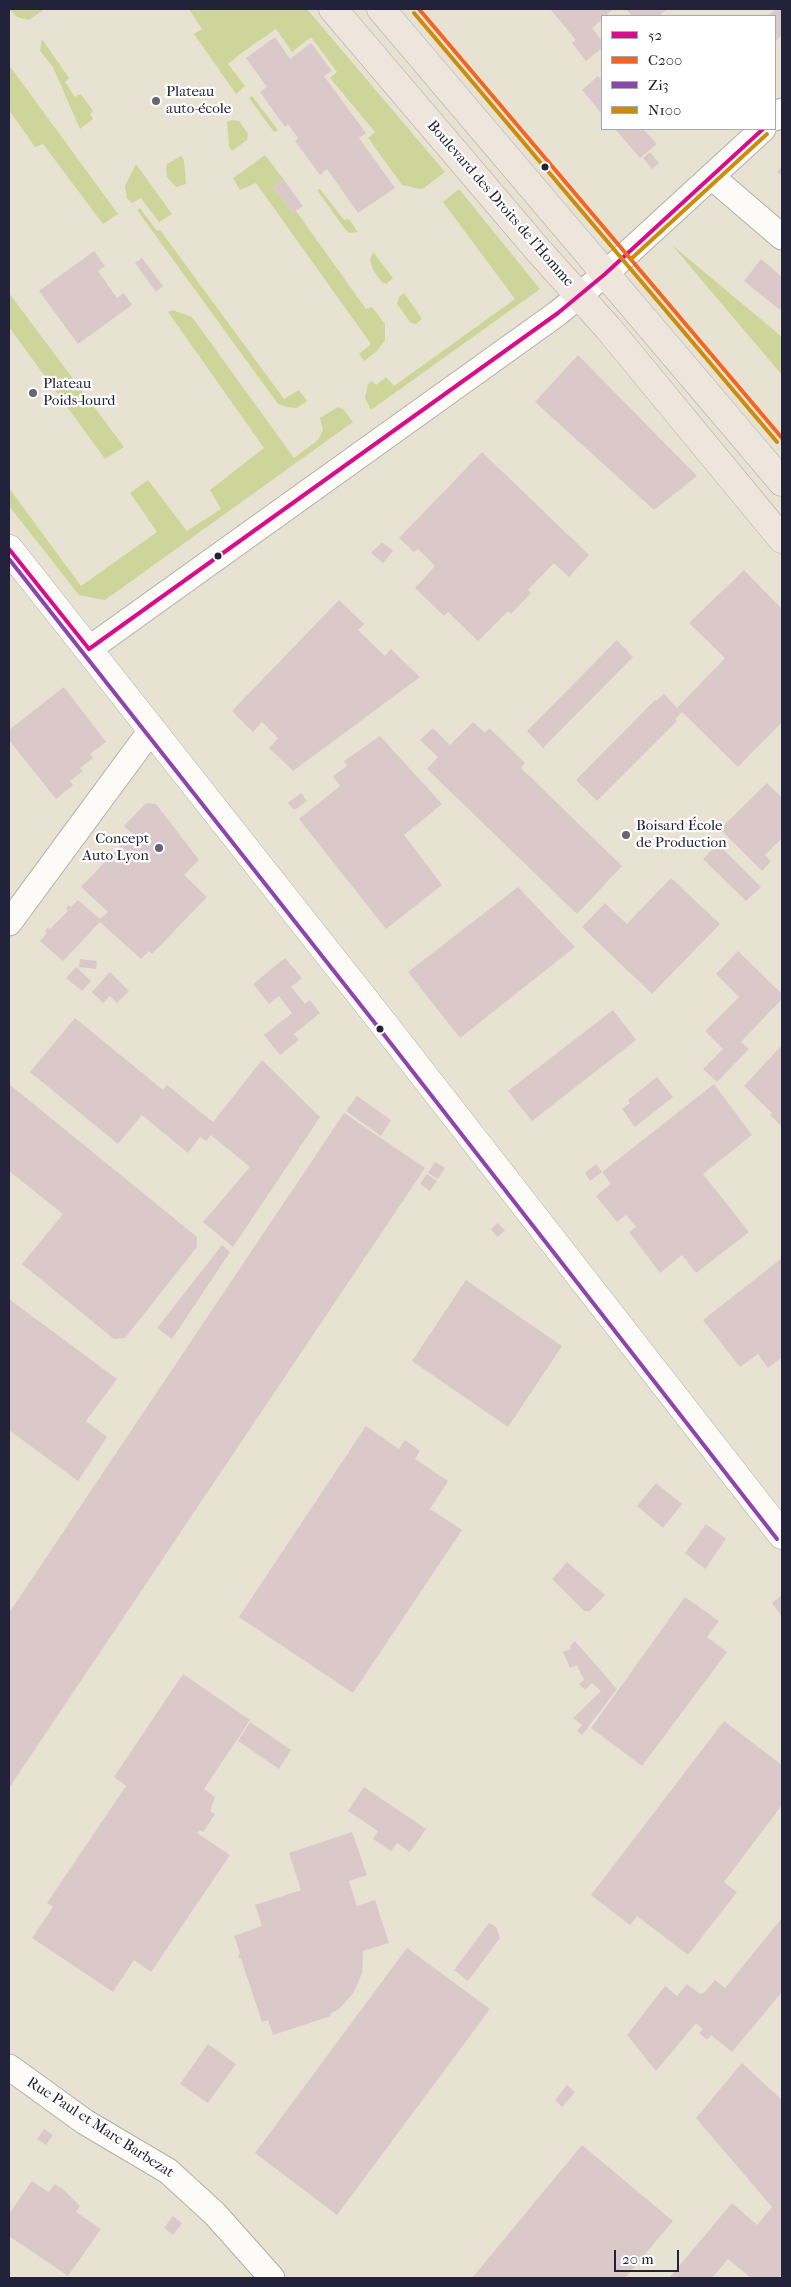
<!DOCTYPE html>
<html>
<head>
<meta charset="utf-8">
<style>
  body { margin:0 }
  #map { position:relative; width:791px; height:2287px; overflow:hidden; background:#e8e2d2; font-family:"IM FELL French Canon",serif }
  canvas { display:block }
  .frame { position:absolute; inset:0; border:10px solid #22223b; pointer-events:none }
  .legend { position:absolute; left:601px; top:15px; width:175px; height:115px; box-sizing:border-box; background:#fff; border:1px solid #a7a7b1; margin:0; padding:6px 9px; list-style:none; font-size:15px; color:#22223b }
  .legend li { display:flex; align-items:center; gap:10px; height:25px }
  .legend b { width:25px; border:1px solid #a7a7b1 }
  .scale { position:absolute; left:614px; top:2250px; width:65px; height:22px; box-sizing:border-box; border:2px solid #22223b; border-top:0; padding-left:6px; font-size:15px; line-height:18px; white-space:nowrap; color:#22223b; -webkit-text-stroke:4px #fff; paint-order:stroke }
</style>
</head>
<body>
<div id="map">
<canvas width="791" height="2287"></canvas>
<div class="frame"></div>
<ul class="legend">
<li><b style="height:6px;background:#d80d8c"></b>52</li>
<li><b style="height:6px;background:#f26522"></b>C200</li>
<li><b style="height:6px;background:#8e44ad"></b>Zi3</li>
<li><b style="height:6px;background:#cc8c0c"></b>N100</li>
</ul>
<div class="scale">20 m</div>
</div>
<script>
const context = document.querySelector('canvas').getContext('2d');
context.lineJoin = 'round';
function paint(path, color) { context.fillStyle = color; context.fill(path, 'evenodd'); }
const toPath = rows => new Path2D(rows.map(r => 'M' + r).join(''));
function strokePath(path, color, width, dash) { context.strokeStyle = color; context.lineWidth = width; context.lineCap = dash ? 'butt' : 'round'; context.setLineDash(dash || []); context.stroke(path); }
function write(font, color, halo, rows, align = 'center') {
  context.font = font + ' "IM FELL French Canon",serif'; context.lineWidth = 4.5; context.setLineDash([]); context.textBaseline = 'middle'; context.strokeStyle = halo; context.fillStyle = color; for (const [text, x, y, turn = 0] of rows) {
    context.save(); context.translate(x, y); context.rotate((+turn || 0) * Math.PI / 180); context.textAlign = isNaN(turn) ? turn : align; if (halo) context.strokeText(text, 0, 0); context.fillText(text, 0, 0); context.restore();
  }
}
paint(toPath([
  [9,9,45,9,29,20,17,17],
  [189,9,307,9,445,172,424,188,420,189,402,185,368,138,375,132,330,78,337,72,311,37,292,52,276,29,244,51,228,64,245,86,236,94,194,34,202,29],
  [42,39,69,78,65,82,75,97,81,94,93,111,90,114,93,119,80,129,53,67,40,51],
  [9,65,118,214,103,224,43,144,35,147,9,110],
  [252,96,278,130,274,132,249,98],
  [232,120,239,121,248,134,247,140,232,151,229,146,227,122],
  [265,155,284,180,273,187,293,213,296,211,366,309,372,307,385,324,385,340,377,351,364,361,359,354,371,344,256,183,240,190,233,178],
  [181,156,184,160,186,184,176,187,167,177,166,168,167,164],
  [136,164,172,214,159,222,141,198,132,203,127,198,125,186],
  [320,189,344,220,349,219,358,232,349,233,345,229,317,190],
  [459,189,540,289,371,410,365,398,368,384,372,381,376,385,386,377,394,386,515,299,443,202],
  [140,208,157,231,160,230,284,399,299,390,307,401,297,408,287,407,278,404,137,210],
  [672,245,782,337,782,375],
  [373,252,393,278,386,284,382,282,373,270,370,260],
  [9,293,62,364,124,447,105,459,9,327],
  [404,293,422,319,416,324,411,323,397,304,399,297],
  [172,310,192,317,294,458,318,440,323,430,320,418,338,407,343,409,353,422,105,600,79,595,9,506,9,488,81,586,157,532,130,493,148,480,187,531,221,509,210,490,264,448,168,312]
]), '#ced59a');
paint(toPath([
  [550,9,614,9,605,16,602,16,602,19,592,28,602,41,602,48,586,61,572,43,576,40],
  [626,9,667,9,659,16,632,16],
  [776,9,782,9,782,35,775,42,775,16,767,16],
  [275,37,290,59,311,43,332,71,324,76,366,133,359,138,395,188,358,213,327,169,320,175,295,141,298,138,288,124,285,127,260,92,267,87,246,58],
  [598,76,602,81,602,114,582,90],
  [615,129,643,129,657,144,640,158],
  [650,152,659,163,652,169,643,158],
  [782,167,782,176,777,172],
  [284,180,303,206,293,213,273,187],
  [94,251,105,266,98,271,117,298,124,293,132,305,78,344,39,291],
  [142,258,163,286,156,292,135,263],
  [761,259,782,277,782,307,780,310,744,281],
  [578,355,697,476,654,510,535,402],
  [482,452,589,555,569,577,554,563,528,590,531,593,511,614,508,611,478,641,448,612,444,616,415,588,435,566,418,549,414,552,399,538],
  [382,542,393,551,383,563,371,553],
  [744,570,782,609,782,722,738,767,682,712,675,719,677,721,597,801,576,780,655,700,656,701,664,694,677,708,725,658,689,623],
  [339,600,364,624,358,630,385,656,391,649,420,677,293,771,269,748,278,738,262,722,253,732,232,711],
  [617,640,633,657,543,748,527,731],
  [64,687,106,742,90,754,93,758,80,768,83,771,70,781,73,785,56,799,9,740,9,730],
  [473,722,485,733,489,728,525,763,521,768,622,866,577,914,427,769,438,757,420,740,433,728,450,745],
  [380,736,442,804,404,835,442,885,386,929,299,819,340,786,333,776,347,766,344,761],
  [767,783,782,798,782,838,765,855,771,861,762,871,720,829],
  [301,793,307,801,294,810,288,803],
  [146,803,156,804,199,860,184,875,207,897,152,954,149,951,141,959,100,922,63,961,40,941,47,933,45,931,48,927,50,929,68,911,66,908,69,905,71,907,78,900,100,919,108,912,81,887,132,833,124,826],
  [718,844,761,887,746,901,703,859],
  [671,878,720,924,652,994,582,927,605,903,627,924],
  [518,887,575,947,460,1038,408,972],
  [738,951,782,994,782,999,741,1042,749,1049,717,1082,703,1069,723,1049,705,1031,739,997,716,974],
  [285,958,302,978,291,987,305,1004,310,1000,320,1013,294,1034,299,1040,280,1055,264,1035,292,1013,279,996,269,1004,253,984],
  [80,959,97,961,96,969,79,967],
  [76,967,91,981,82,991,66,978],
  [110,972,129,991,117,1003,110,996,103,1003,92,992],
  [613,1010,636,1040,532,1121,508,1091],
  [75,1018,163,1090,167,1085,213,1122,262,1060,320,1117,233,1247,203,1222,250,1167,211,1135,206,1141,200,1137,188,1153,142,1115,118,1144,30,1072],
  [782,1045,782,1127,770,1115,772,1113,744,1086],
  [657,1077,673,1097,635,1127,622,1109,630,1103,628,1100],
  [9,1084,197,1237,197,1247,125,1338,114,1339,22,1264,63,1214,9,1171],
  [714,1084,752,1135,703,1174,749,1232,696,1273,682,1255,660,1273,629,1232,636,1227,626,1215,617,1222,596,1196,611,1184,602,1172],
  [357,1096,391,1120,381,1136,346,1111],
  [344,1113,425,1168,9,1788,9,1613],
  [435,1162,445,1168,438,1179,428,1173],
  [596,1164,602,1172,590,1181,585,1173],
  [427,1174,437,1181,430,1191,420,1184],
  [498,1223,505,1231,497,1237,491,1229],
  [222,1245,230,1252,172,1339,157,1328],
  [782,1258,782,1357,768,1368,758,1354,740,1367,703,1320],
  [466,1280,562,1346,508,1427,412,1361],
  [9,1299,117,1379,86,1421,107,1437,78,1481,9,1430],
  [366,1426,399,1449,405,1440,420,1451,415,1459,448,1481,430,1509,462,1530,353,1693,239,1617],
  [656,1483,682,1504,663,1528,637,1506],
  [706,1524,726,1539,705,1569,685,1553],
  [567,1562,605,1595,590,1611,584,1611,552,1579],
  [781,1596,782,1598,782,1617,772,1603],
  [685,1597,719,1621,707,1637,727,1652,642,1766,591,1728],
  [575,1641,617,1689,582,1735,577,1731,582,1725,573,1718,601,1691,592,1683,585,1690,579,1684,584,1680,577,1665,570,1668,563,1652,571,1649,570,1646],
  [183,1674,250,1720,204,1789,215,1797,210,1811,215,1814,203,1832,200,1830,197,1833,230,1855,151,1972,134,1960,113,1992,32,1938,53,1907,47,1903,126,1786,114,1777],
  [724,1721,782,1765,782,1805,724,1882,737,1892,688,1955,637,1916,630,1925,591,1895],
  [250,1722,291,1750,279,1769,238,1741],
  [364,1787,426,1829,410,1852,397,1843,391,1851,373,1839,378,1831,348,1811],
  [352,1832,367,1875,349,1881,357,1906,375,1900,389,1943,363,1951,362,1973,354,1992,340,2008,330,2014,331,2016,273,2035,268,2020,262,2022,241,1959,238,1957,240,1953,234,1936,262,1926,255,1905,301,1890,289,1853],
  [782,1918,782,1992,732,2052,711,2035,707,2040,699,2033,703,2029,696,2023,656,2071,627,2035,665,1986,677,1996,687,1984,700,1994,704,1993,715,1980,725,1988],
  [489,1923,496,1927,500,1938,468,1981,454,1970],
  [407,1948,490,2009,337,2215,255,2153],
  [208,2044,236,2064,208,2103,180,2084],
  [742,2063,782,2100,782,2274,778,2278,751,2278,728,2259,712,2278,669,2278,732,2203,757,2225,772,2207,696,2118],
  [567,2085,575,2092,562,2107,555,2100],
  [44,2129,53,2135,46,2145,37,2139],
  [582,2145,673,2221,625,2278,472,2278],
  [32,2181,48,2192,55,2184,65,2191,80,2206,76,2212,101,2229,68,2276,9,2236,9,2214],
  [173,2216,182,2223,173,2235,164,2228]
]), '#dbc9ca');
const minor = toPath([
  [775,118,782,111],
  [712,177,782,237],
  [89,649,558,313,605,274,763,129],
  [9,923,152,729],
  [9,2067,85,2122,168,2171,215,2214,272,2278]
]);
const tertiary = toPath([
  [9,549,383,1023,782,1535]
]);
const primary = toPath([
  [333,9,538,250,608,328,782,539],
  [381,9,782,482]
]);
strokePath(minor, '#b3afa8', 27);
strokePath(tertiary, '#b3afa8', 29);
strokePath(primary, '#b3afa8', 29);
strokePath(minor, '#fcfbf8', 25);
strokePath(tertiary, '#fcfbf8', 28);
strokePath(primary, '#eee5dd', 28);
strokePath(toPath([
  [9,549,89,649],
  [89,649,558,313,605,274,763,129]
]), '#d80d8c', 4);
strokePath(toPath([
  [419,9,782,438]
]), '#f26522', 4);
strokePath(toPath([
  [9,559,378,1027,777,1539]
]), '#8e44ad', 4);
strokePath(toPath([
  [414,13,777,442],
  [631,259,767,134]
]), '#cc8c0c', 4);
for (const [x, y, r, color] of [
  [156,101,5,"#676570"],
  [545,167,4.5,"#22223b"],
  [33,393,5,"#676570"],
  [218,556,4.5,"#22223b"],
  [626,835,5,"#676570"],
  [159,848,5,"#676570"],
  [380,1029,4.5,"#22223b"]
]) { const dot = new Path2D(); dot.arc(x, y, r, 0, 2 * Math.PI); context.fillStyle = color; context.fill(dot); strokePath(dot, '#fff', 2); }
write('15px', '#22223b', '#fff', [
  ["Plateau",166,92],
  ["auto-école",166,109],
  ["Plateau",43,384],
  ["Poids-lourd",43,401],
  ["Boisard École",636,826],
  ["de Production",636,843],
  ["Concept",149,839,"right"],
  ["Auto Lyon",149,856,"right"]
], 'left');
write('15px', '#22223b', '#fff', [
  ["Boulevard des Droits de l'Homme",500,204,49],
  ["Rue Paul et Marc Barbezat",100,2128,33]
]);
</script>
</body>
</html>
